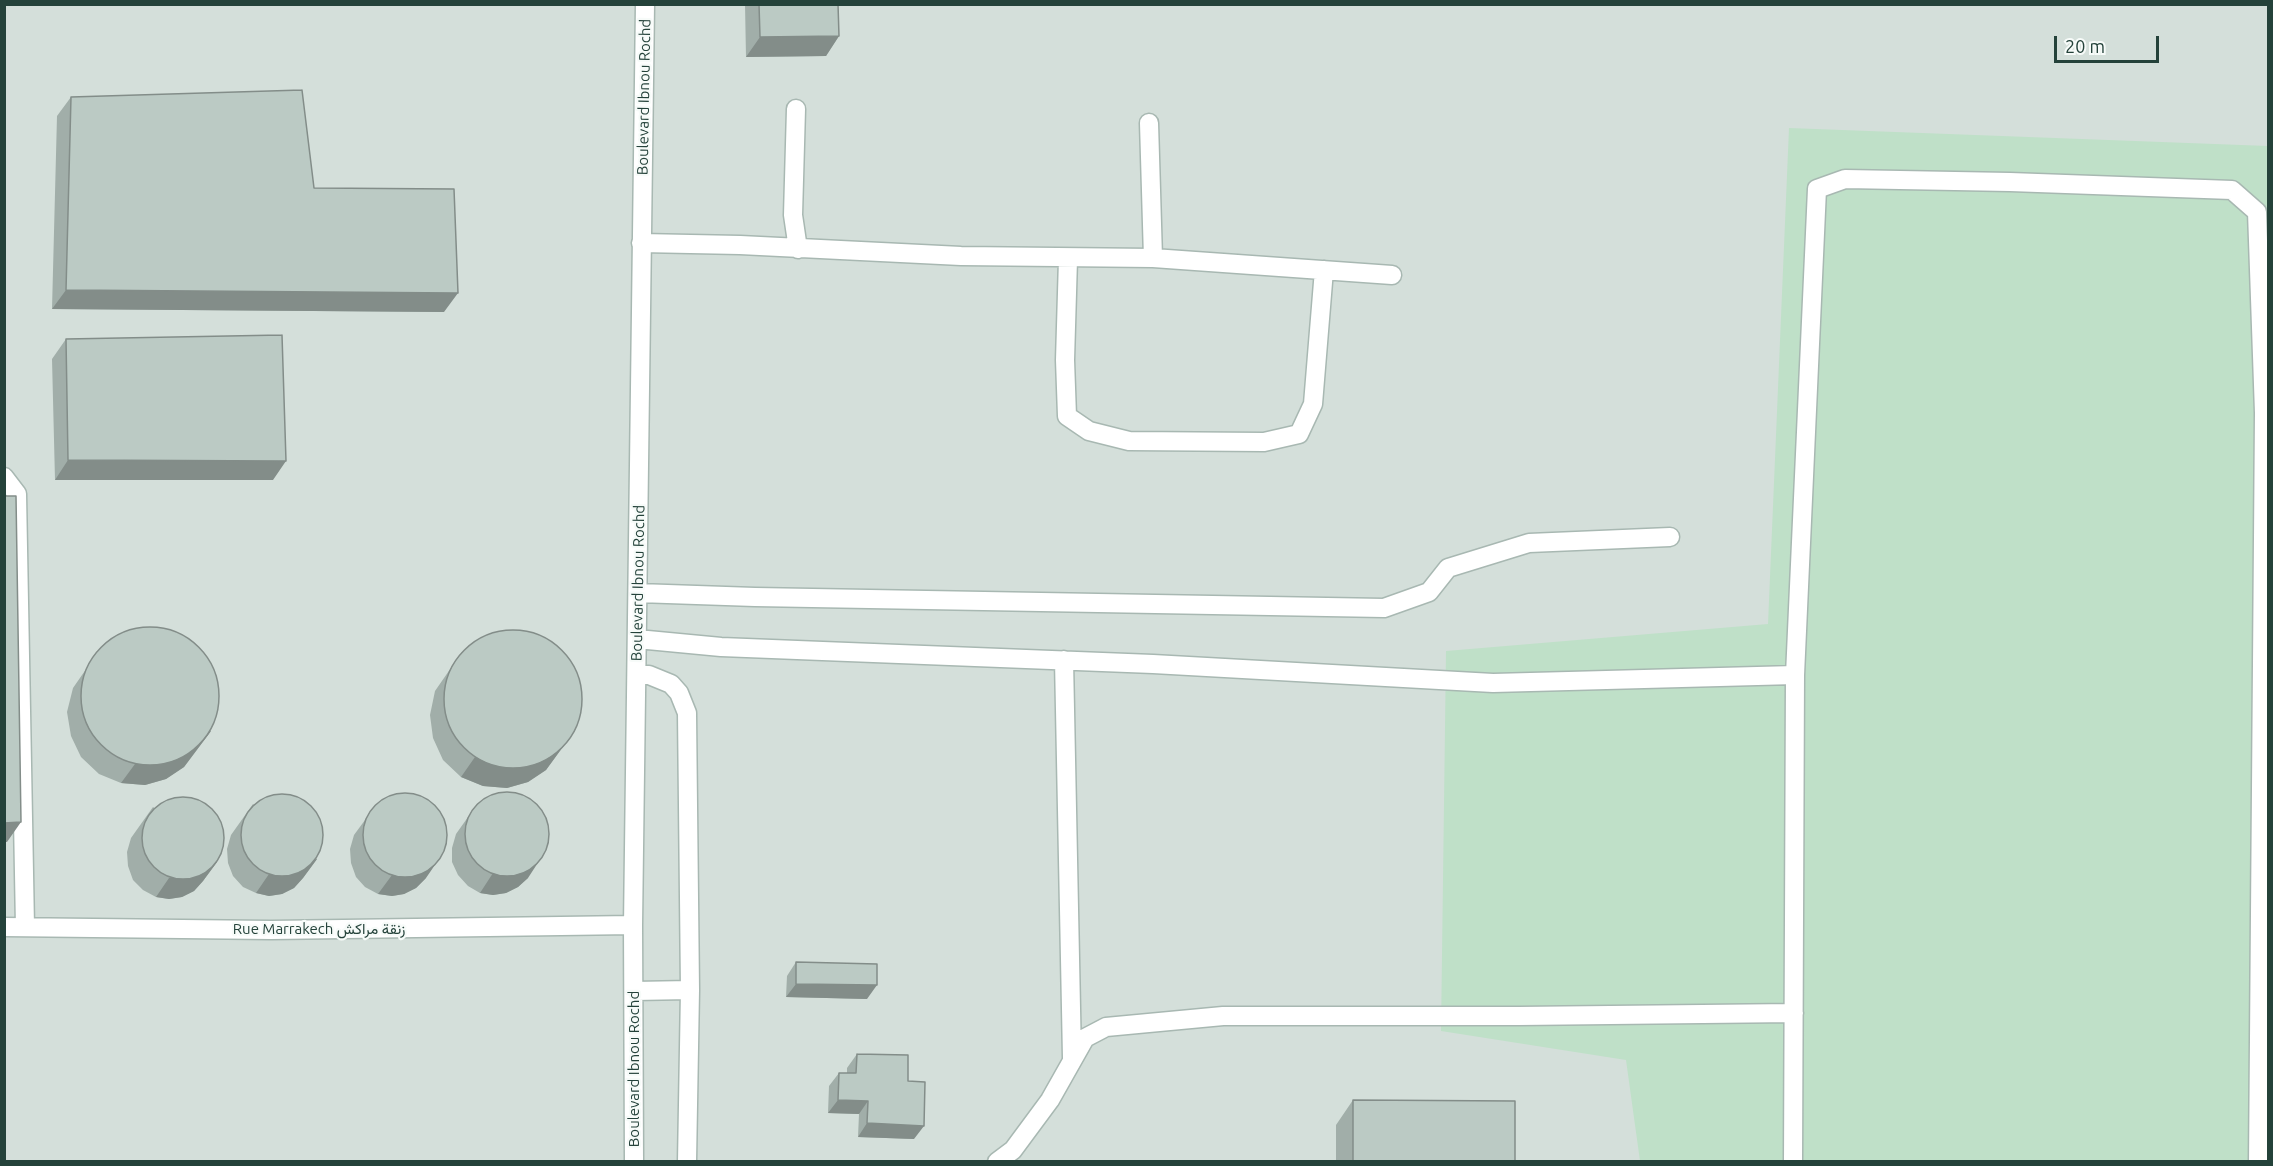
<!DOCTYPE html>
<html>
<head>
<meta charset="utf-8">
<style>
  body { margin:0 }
  #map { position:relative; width:2273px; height:1166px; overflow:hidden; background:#e6efeb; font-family:Ubuntu,sans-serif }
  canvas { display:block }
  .frame { position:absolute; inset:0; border:6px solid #24423a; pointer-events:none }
  .scale { position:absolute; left:2054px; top:36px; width:105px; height:27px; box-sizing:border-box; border:3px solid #24423a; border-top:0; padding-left:8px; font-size:18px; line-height:21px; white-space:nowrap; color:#24423a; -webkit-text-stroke:4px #f7fbf9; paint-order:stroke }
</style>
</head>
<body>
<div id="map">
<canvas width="2273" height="1166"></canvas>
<div class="frame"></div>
<div class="scale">20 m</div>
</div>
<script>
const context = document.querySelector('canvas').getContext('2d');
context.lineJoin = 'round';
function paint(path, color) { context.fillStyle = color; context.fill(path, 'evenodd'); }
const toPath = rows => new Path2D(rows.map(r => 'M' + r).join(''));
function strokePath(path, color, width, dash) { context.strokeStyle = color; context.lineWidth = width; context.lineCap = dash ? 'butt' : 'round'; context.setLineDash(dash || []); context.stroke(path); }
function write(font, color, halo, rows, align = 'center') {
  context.font = font + ' Ubuntu,Vazirmatn,sans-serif'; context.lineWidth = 4.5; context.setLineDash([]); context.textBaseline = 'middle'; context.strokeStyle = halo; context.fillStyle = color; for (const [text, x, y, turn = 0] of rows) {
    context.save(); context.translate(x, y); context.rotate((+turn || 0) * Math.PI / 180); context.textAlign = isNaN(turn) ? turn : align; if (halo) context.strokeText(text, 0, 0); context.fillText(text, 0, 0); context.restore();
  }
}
paint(toPath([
  [5,5,2268,5,2268,1161,5,1161]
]), '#d4dfda');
paint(toPath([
  [1789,128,2268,146,2268,1161,1640,1161,1626,1060,1441,1031,1446,651,1768,624]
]), '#bfe0c8');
const minor = toPath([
  [796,109,793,215,798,249],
  [1149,123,1153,258],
  [641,243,740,245,961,256,1153,258,1392,275],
  [1068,259,1065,360,1067,416,1089,431,1129,441,1264,442,1299,434,1313,404,1324,270],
  [4,477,17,494,25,927],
  [638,593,755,597,1384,608,1429,592,1448,568,1529,543,1670,537],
  [637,639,721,647,1153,664,1493,683,1795,675,1817,189,1845,179,2010,182,2232,190,2257,212,2264,413,2258,1162],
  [1064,660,1072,1058],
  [637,675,649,675,671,684,679,693,687,713,690,990,687,1162],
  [4,927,271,930,633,925],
  [634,991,690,990],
  [634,1162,633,925,645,4],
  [997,1162,1013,1150,1050,1100,1085,1038,1106,1027,1223,1016,1519,1016,1794,1013],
  [1793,1162,1795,675]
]);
strokePath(minor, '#a8b8b2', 21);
strokePath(minor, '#fff', 18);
paint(toPath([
  [745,4,838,4,839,36,826,56,746,57],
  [71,97,314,188,444,312,52,309,57,116],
  [66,339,273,480,55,480,52,359],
  [100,649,211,731,184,767,166,779,145,785,121,783,99,774,81,757,71,736,67,712,73,688],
  [462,652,573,733,546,770,528,782,507,788,483,786,461,777,443,760,433,738,430,715,435,691],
  [478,803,528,878,518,887,506,893,493,895,480,893,468,886,458,875,452,862,452,848,456,834],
  [253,804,317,859,303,878,294,888,282,894,269,896,256,893,243,887,233,876,228,863,227,849,231,835],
  [376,805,426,878,416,888,404,894,392,896,378,894,365,887,356,877,351,863,350,849,354,835],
  [153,807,217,862,203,881,194,891,182,897,169,899,156,897,143,890,133,880,128,866,127,852,131,838],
  [796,962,867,999,786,997,787,976],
  [857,1054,908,1081,914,1139,858,1137,859,1114,828,1113,829,1086,839,1073,847,1073,847,1068],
  [1353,1100,1515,1161,1336,1161,1336,1125]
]), '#a1aea9');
paint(toPath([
  [839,36,826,56,746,57,760,37],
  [66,290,458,293,444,312,52,309],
  [68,460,286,461,273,480,55,480],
  [211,731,184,767,166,779,145,785,121,783,135,764],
  [573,733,546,770,528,782,507,788,483,786,461,777,475,757],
  [21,822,7,842,4,842,4,823],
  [541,858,528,878,518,887,506,893,493,895,480,893,493,873],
  [317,859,303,878,294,888,282,894,269,896,256,893,269,874],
  [439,859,426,878,416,888,404,894,392,896,378,894,392,875],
  [217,862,203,881,194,891,182,897,169,899,156,897,169,878],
  [796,984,877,985,867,999,786,997],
  [838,1100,868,1101,859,1114,828,1113],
  [867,1123,924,1126,914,1139,858,1137]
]), '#838d89');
const building = toPath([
  [759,4,838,4,839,36,760,37,759,4],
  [302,90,314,188,454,189,458,293,66,290,71,97,302,90],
  [282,335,286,461,68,460,66,339,282,335],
  [4,496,16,496,21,822,4,823,4,496],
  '81 696a69 69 0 1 1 138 0a69 69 0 1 1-138 0Z',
  '444 699a69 69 0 1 1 138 0a69 69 0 1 1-138 0Z',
  '465 834a42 42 0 1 1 84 0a42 42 0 1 1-84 0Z',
  '363 835a42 42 0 1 1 84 0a42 42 0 1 1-84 0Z',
  '241 835a41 41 0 1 1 82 0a41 41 0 1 1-82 0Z',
  '142 838a41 41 0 1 1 82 0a41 41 0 1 1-82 0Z',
  [796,962,877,964,877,985,796,984,796,962],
  [857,1054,908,1055,908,1081,925,1082,924,1126,867,1123,868,1101,838,1100,839,1073,856,1073,857,1054],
  [1353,1100,1515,1101,1515,1161,1353,1161,1353,1100]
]);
paint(building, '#bbcac4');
strokePath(building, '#838d89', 1.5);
write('15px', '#24423a', '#f7fbf9', [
  ["Boulevard Ibnou Rochd",644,97,-89],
  ["Boulevard Ibnou Rochd",638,583,-89],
  ["Rue Marrakech زنقة مراكش",319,929],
  ["Boulevard Ibnou Rochd",634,1069,-90]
]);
</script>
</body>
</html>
